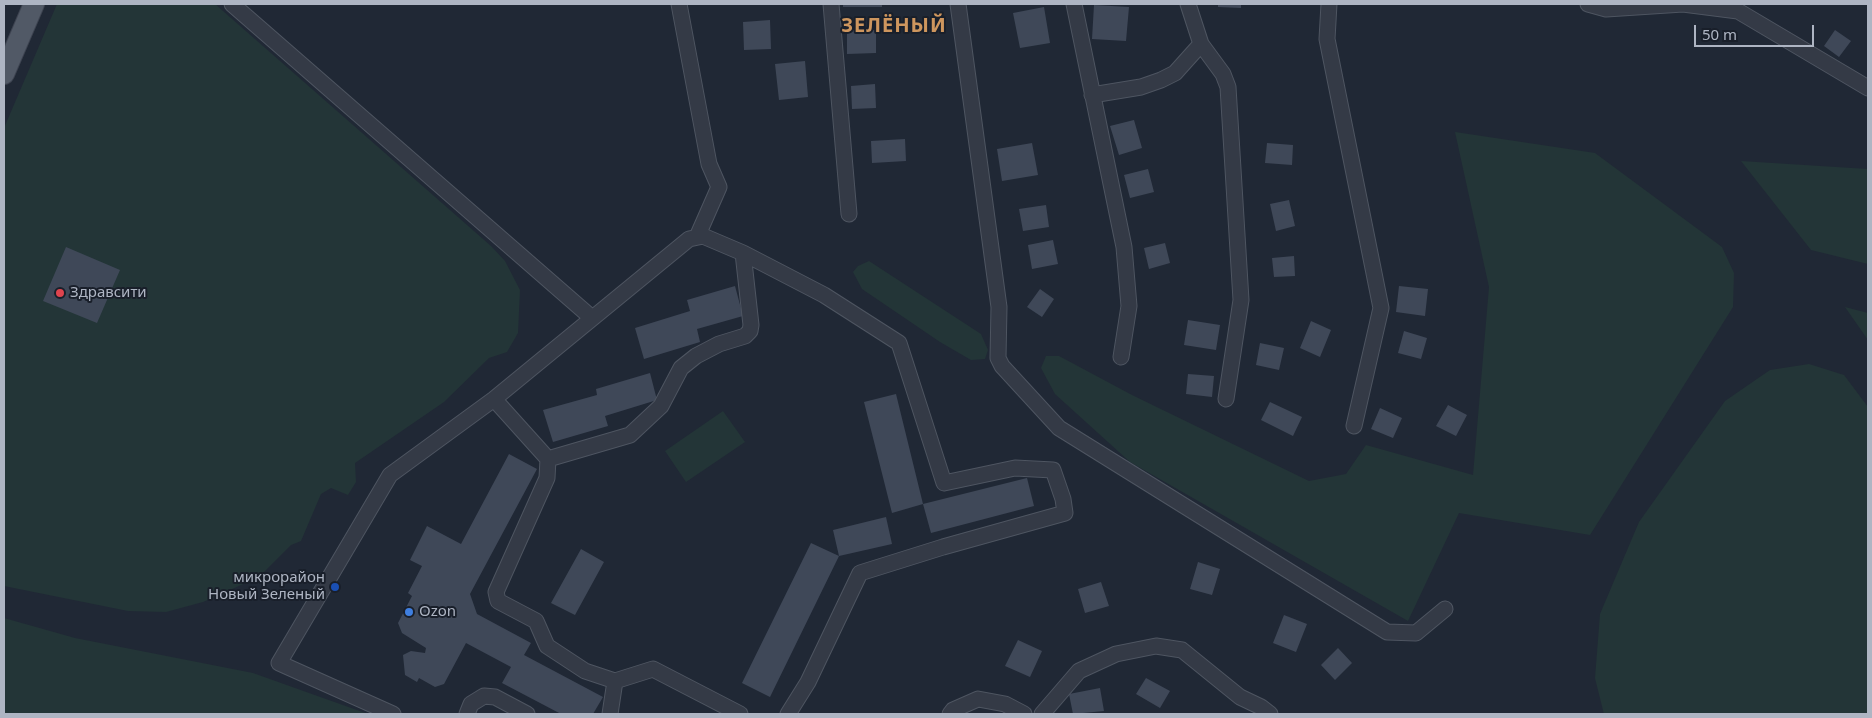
<!DOCTYPE html>
<html>
<head>
<meta charset="utf-8">
<style>
  body { margin:0 }
  #map { position:relative; width:1872px; height:718px; overflow:hidden; background:#202835; font-family:"Noto Sans",sans-serif }
  canvas { display:block }
  .frame { position:absolute; inset:0; border:5px solid #aeb5c3; pointer-events:none }
  .scale { position:absolute; left:1694px; top:25px; width:120px; height:22px; box-sizing:border-box; border:2px solid #aeb5c3; border-top:0; padding-left:6px; font-size:15px; line-height:18px; white-space:nowrap; color:#aeb5c3; -webkit-text-stroke:4px #191f2a; paint-order:stroke }
</style>
</head>
<body>
<div id="map">
<canvas width="1872" height="718"></canvas>
<div class="frame"></div>
<div class="scale">50 m</div>
</div>
<script>
const context = document.querySelector('canvas').getContext('2d');
context.lineJoin = 'round';
function paint(path, color) { context.fillStyle = color; context.fill(path, 'evenodd'); }
const toPath = rows => new Path2D(rows.map(r => 'M' + r).join(''));
function strokePath(path, color, width, dash) { context.strokeStyle = color; context.lineWidth = width; context.lineCap = dash ? 'butt' : 'round'; context.setLineDash(dash || []); context.stroke(path); }
function write(font, color, halo, rows, align = 'center') {
  context.font = font + ' "Noto Sans",sans-serif'; context.lineWidth = 4; context.setLineDash([]); context.textBaseline = 'middle'; context.strokeStyle = halo; context.fillStyle = color; for (const [text, x, y, turn = 0] of rows) {
    context.save(); context.translate(x, y); context.rotate((+turn || 0) * Math.PI / 180); context.textAlign = isNaN(turn) ? turn : align; if (halo) context.strokeText(text, 0, 0); context.fillText(text, 0, 0); context.restore();
  }
}
paint(toPath([
  [57,4,215,4,491,246,505,261,520,290,518,333,507,352,489,358,444,402,355,463,356,482,348,495,331,488,321,494,301,541,291,545,259,577,203,602,166,612,128,611,4,586,4,128],
  [1455,132,1595,153,1722,247,1734,273,1733,307,1590,535,1459,513,1408,621,1130,462,1055,394,1041,368,1046,356,1059,356,1132,395,1309,481,1346,474,1366,445,1473,475,1489,287],
  [1741,161,1868,169,1868,264,1811,250],
  [869,261,981,334,988,350,985,359,971,360,940,342,862,289,853,272,858,266],
  [1845,307,1868,313,1868,340],
  [1809,364,1844,375,1868,407,1868,714,1604,714,1595,678,1600,614,1639,522,1725,401,1770,370],
  [723,411,745,442,686,482,665,451],
  [4,618,75,638,253,673,368,714,4,714]
]), '#233537');
paint(toPath([
  [843,4,882,4,882,7,843,7],
  [1218,4,1241,4,1241,8,1218,7],
  [1094,5,1129,7,1126,41,1092,39],
  [1044,7,1050,43,1020,48,1013,13],
  [770,20,771,49,744,50,743,22],
  [847,30,876,30,876,53,847,54],
  [1835,30,1851,41,1839,57,1824,46],
  [805,61,808,97,779,100,775,64],
  [875,84,876,108,852,109,851,86],
  [1134,120,1142,148,1119,155,1110,126],
  [905,139,906,161,872,163,871,141],
  [1032,143,1038,175,1002,181,997,149],
  [1267,143,1293,145,1292,165,1265,163],
  [1148,169,1154,192,1130,198,1124,175],
  [1289,200,1295,226,1276,231,1270,204],
  [1046,205,1049,227,1023,231,1019,209],
  [1053,240,1058,264,1032,269,1028,245],
  [1165,243,1170,263,1149,269,1144,248],
  [66,247,120,270,97,323,43,301],
  [1294,256,1295,276,1274,277,1272,258],
  [735,286,743,316,697,329,700,342,644,359,635,328,690,311,687,300],
  [1399,286,1428,289,1425,316,1396,312],
  [1040,289,1054,299,1042,317,1027,307],
  [1188,320,1220,325,1216,350,1184,345],
  [1311,321,1331,330,1320,357,1300,348],
  [1404,331,1427,338,1421,359,1398,353],
  [1260,343,1284,348,1279,370,1256,365],
  [650,373,657,400,605,416,608,426,553,442,543,410,597,395,596,389],
  [1188,374,1214,376,1212,397,1186,394],
  [896,394,923,504,892,513,864,402],
  [1270,402,1302,417,1293,436,1261,420],
  [1448,405,1467,415,1456,436,1436,426],
  [1380,408,1402,418,1393,438,1371,429],
  [509,454,537,469,470,594,477,614,531,643,524,655,603,697,593,714,561,714,502,683,511,667,466,643,444,684,435,687,419,678,417,682,405,675,403,655,411,651,425,653,426,648,402,633,398,623,412,596,408,593,422,566,410,560,427,526,461,544],
  [1027,478,1034,506,931,533,923,504],
  [886,517,892,544,839,556,833,530],
  [811,543,839,556,770,697,742,683],
  [581,549,604,562,575,615,551,603],
  [1198,562,1220,569,1212,595,1190,589],
  [1101,582,1109,606,1085,613,1078,589],
  [1284,615,1307,624,1296,652,1273,643],
  [1018,640,1042,651,1030,677,1005,666],
  [1338,648,1352,663,1335,680,1321,665],
  [1146,678,1170,691,1160,708,1136,694],
  [1100,688,1104,711,1073,714,1069,694]
]), '#3f4858');
const minor = toPath([
  [232,4,592,318],
  [679,4,709,164,719,187,697,237],
  [831,4,849,214],
  [958,4,999,307,998,358,1002,366,1059,428,1387,632,1416,633,1445,609],
  [1074,4,1124,247,1129,306,1121,357],
  [1188,4,1201,44,1223,74,1228,87,1241,300,1226,399],
  [1329,4,1327,39,1381,308,1354,426],
  [1588,4,1606,9,1683,4,1738,11,1868,88],
  [1092,95,1141,87,1161,80,1175,73,1201,44],
  [494,399,548,459,547,478,496,592,498,601,536,621,547,646,585,671,615,681,653,669,740,714],
  [548,459,630,435,661,406,681,368,696,356,719,344,745,336,750,331,751,325,743,253],
  [393,714,279,663,390,475,494,399,689,239,703,236,743,253,824,295,899,343,944,483,1015,468,1053,470,1063,499,1065,513,943,547,860,573,808,682,788,714],
  [467,714,471,704,484,696,495,697,527,714],
  [610,714,615,681],
  [950,714,953,710,978,699,1005,704,1024,714],
  [1042,714,1079,671,1116,654,1156,646,1182,650,1240,697,1261,707,1270,714]
]);
const major = toPath([
  [4,74,34,4]
]);
strokePath(minor, '#4e5561', 17);
strokePath(major, '#3d4350', 22);
strokePath(minor, '#343a46', 15);
strokePath(major, '#515966', 20);
for (const [x, y, r, color] of [
  [60,293,5,"#e0444e"],
  [335,587,5,"#1a4fb4"],
  [409,612,5,"#3f7fe0"]
]) { const dot = new Path2D(); dot.arc(x, y, r, 0, 2 * Math.PI); context.fillStyle = color; context.fill(dot); strokePath(dot, '#191f2a', 2); }
write('15px', '#aeb5c3', '#191f2a', [
  ["Здравсити",70,293],
  ["микрорайон",325,578,"right"],
  ["Новый Зеленый",325,595,"right"],
  ["Ozon",419,612]
], 'left');
context.letterSpacing = '1px';
write('bold 20px', '#ce965e', '#191f2a', [
  ["ЗЕЛЁНЫЙ",894,26]
]);
context.letterSpacing = '0px';
</script>
</body>
</html>
